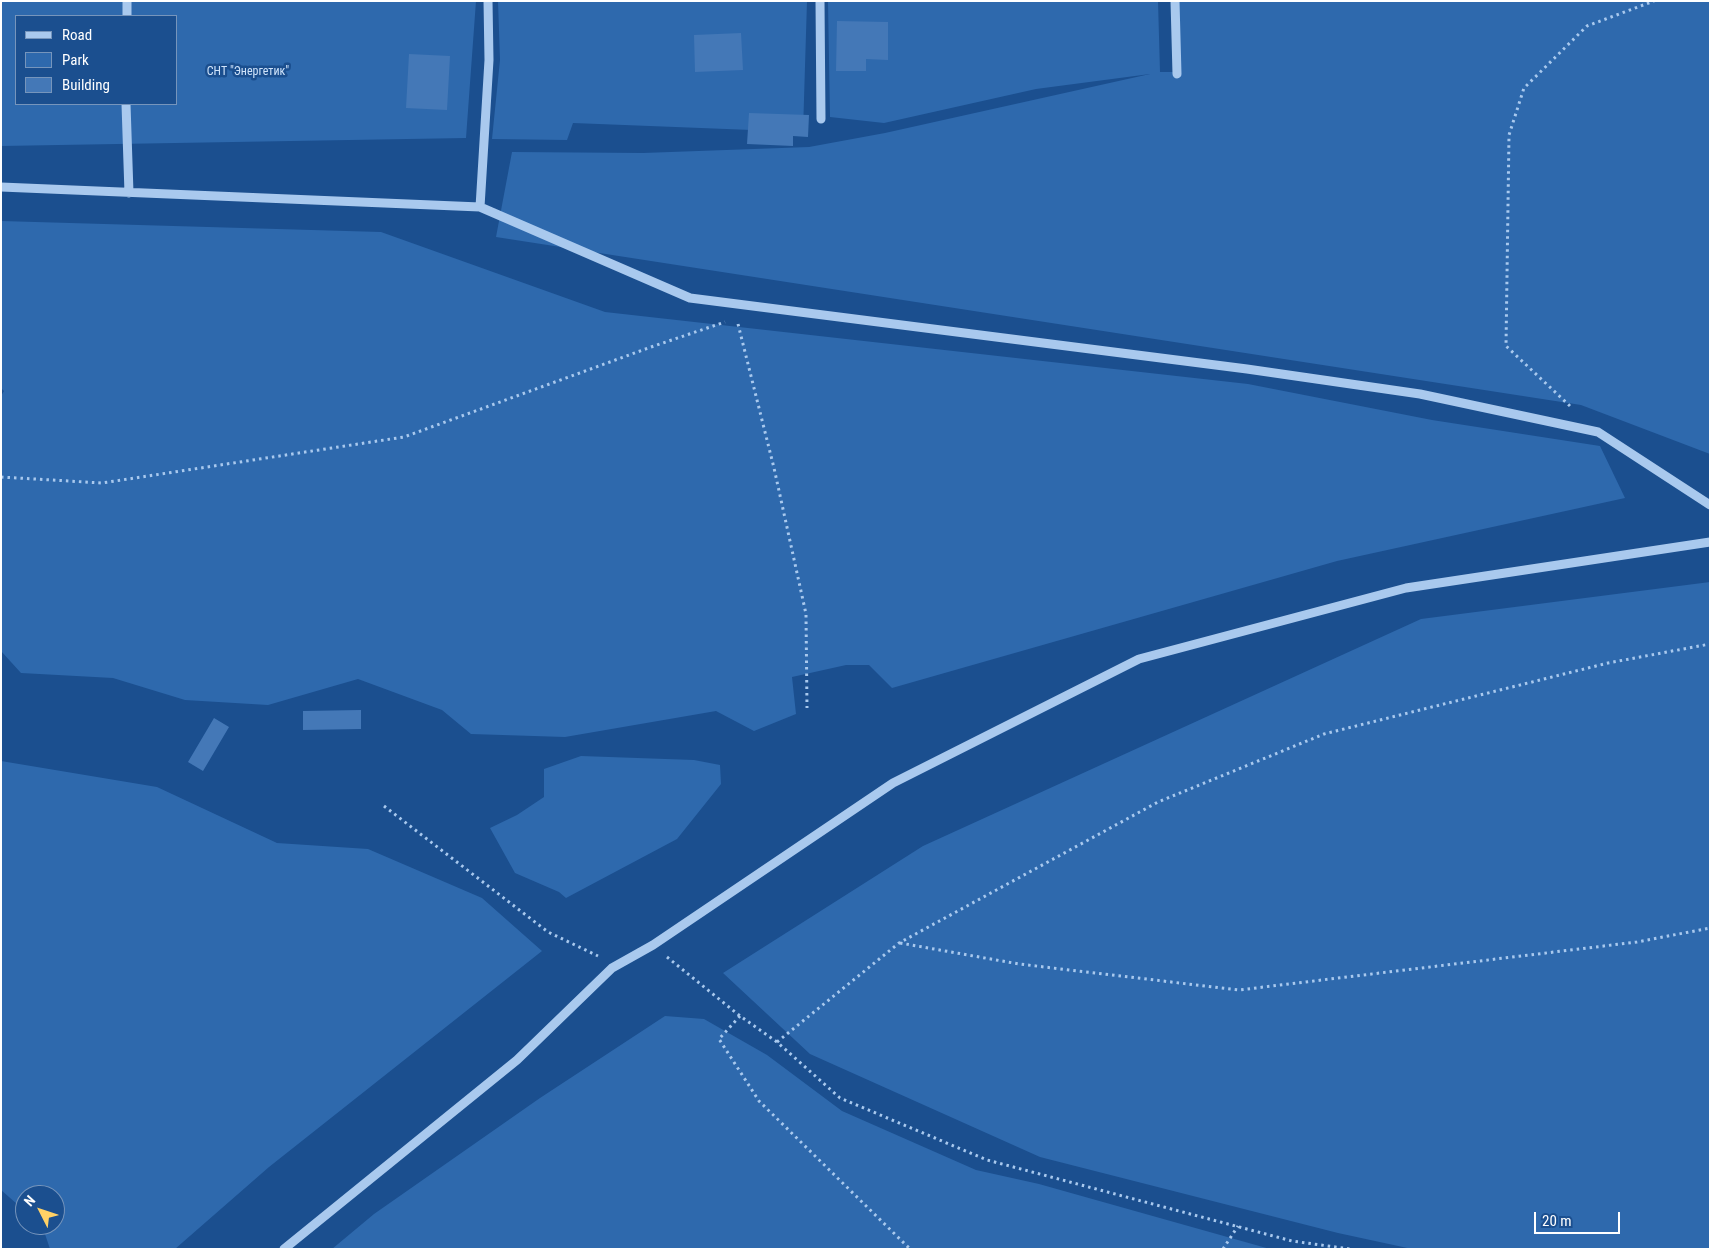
<!DOCTYPE html>
<html>
<head>
<meta charset="utf-8">
<style>
  body { margin:0 }
  #map { position:relative; width:1711px; height:1250px; overflow:hidden; background:#1b4f8f; font-family:"Roboto Condensed",sans-serif }
  canvas { display:block }
  .frame { position:absolute; inset:0; border:2px solid #fff; pointer-events:none }
  .legend { position:absolute; left:15px; top:15px; width:162px; height:90px; box-sizing:border-box; background:#1b4f8f; border:1px solid #7695bc; margin:0; padding:6px 9px; list-style:none; font-size:15px; color:#fff }
  .legend li { display:flex; align-items:center; gap:10px; height:25px }
  .legend b { width:25px; border:1px solid #7695bc }
  .north { position:absolute; left:15px; top:1185px; width:50px; height:50px; box-sizing:border-box; background:#1b4f8f; border:1px solid #7695bc; border-radius:50%; rotate:311deg; font-size:14px; font-weight:700; line-height:20px; text-align:center; color:#fff }
  .north::after { content:''; display:block; margin:auto; width:18px; height:22px; background:#ffd166; clip-path:polygon(50% 0,100% 100%,50% 72%,0 100%) }
  .scale { position:absolute; left:1534px; top:1212px; width:86px; height:22px; box-sizing:border-box; border:2px solid #fff; border-top:0; padding-left:6px; font-size:15px; line-height:18px; white-space:nowrap; color:#fff; -webkit-text-stroke:4px #1b4f8f; paint-order:stroke }
</style>
</head>
<body>
<div id="map">
<canvas width="1711" height="1250"></canvas>
<div class="frame"></div>
<ul class="legend">
<li><b style="height:6px;background:#a9c9ee"></b>Road</li>
<li><b style="height:14px;background:#2e69ad"></b>Park</li>
<li><b style="height:14px;background:#4478b7"></b>Building</li>
</ul>
<div class="north">N</div>
<div class="scale">20 m</div>
</div>
<script>
const context = document.querySelector('canvas').getContext('2d');
context.lineJoin = 'round';
function paint(path, color) { context.fillStyle = color; context.fill(path, 'evenodd'); }
const toPath = rows => new Path2D(rows.map(r => 'M' + r).join(''));
function strokePath(path, color, width, dash) { context.strokeStyle = color; context.lineWidth = width; context.lineCap = dash ? 'butt' : 'round'; context.setLineDash(dash || []); context.stroke(path); }
function write(font, color, halo, rows, align = 'center') {
  context.font = font + ' "Roboto Condensed",sans-serif'; context.lineWidth = 5; context.setLineDash([]); context.textBaseline = 'middle'; context.strokeStyle = halo; context.fillStyle = color; for (const [text, x, y, turn = 0] of rows) {
    context.save(); context.translate(x, y); context.rotate((+turn || 0) * Math.PI / 180); context.textAlign = isNaN(turn) ? turn : align; if (halo) context.strokeText(text, 0, 0); context.fillText(text, 0, 0); context.restore();
  }
}
paint(toPath([
  [1,1,476,1,466,138,1,146],
  [16,16,176,16,176,104,16,104],
  [498,1,807,1,803,132,573,123,567,140,492,139,500,60],
  [828,1,1158,1,1160,72,1176,72,1177,1,1710,1,1710,454,1581,405,496,237,512,152,643,153,809,147,885,133,1150,74,1036,89,884,123,830,117],
  [1,221,381,232,605,312,1248,384,1432,420,1600,446,1625,498,1337,561,892,688,869,665,846,665,792,677,796,714,754,731,716,711,565,737,471,734,442,710,358,679,268,705,185,700,113,678,21,673,1,651,1,396,4,391,1,388],
  [1710,582,1710,1249,1412,1249,1338,1233,1040,1157,810,1054,723,973,923,846,1421,619],
  [581,756,694,760,720,765,721,784,677,839,566,898,559,892,515,873,490,828,517,815,544,797,544,769],
  [1,761,157,787,277,843,368,849,482,898,542,951,269,1167,175,1249,50,1249,42,1225,55,1225,55,1195,25,1195,25,1211,1,1190],
  [665,1016,704,1019,767,1055,842,1111,976,1170,1039,1184,1270,1249,332,1249,374,1214,540,1098]
]), '#2e69ad');
paint(toPath([
  [837,21,888,22,888,60,866,59,866,71,836,71],
  [741,33,743,70,695,72,694,35],
  [409,54,450,56,447,110,406,108],
  [749,113,809,115,808,137,793,136,793,146,747,144],
  [361,710,361,729,303,730,303,711],
  [214,718,229,727,203,771,188,762]
]), '#4478b7');
strokePath(toPath([
  [738,324,774,468,806,614,807,708],
  [1570,406,1506,346,1509,135,1524,88,1587,26,1654,1],
  [1,477,102,483,404,437,651,347,725,322],
  [384,806,548,932,598,956],
  [900,943,1019,964,1239,990,1637,942,1710,928],
  [667,957,740,1016,777,1042,840,1098,987,1160,1292,1241,1350,1249],
  [740,1016,719,1039,759,1101,910,1249],
  [777,1042,899,943,1158,802,1324,734,1608,663,1710,644],
  [1223,1249,1238,1226]
]), '#a9c9ee', 3, [2.5, 4]);
strokePath(toPath([
  [820,1,821,119],
  [1175,1,1177,74],
  [127,16,127,1],
  [126,104,129,193],
  [1,187,480,207,690,298,1247,369,1420,394,1598,432,1710,505],
  [480,207,489,60,488,1],
  [284,1249,517,1060,612,968,653,945,893,783,1139,659,1406,588,1710,542]
]), '#a9c9ee', 9);
write('12px', '#cfe3fa', '#1b4f8f', [
  ["СНТ \"Энергетик\"",248,72]
]);
</script>
</body>
</html>
